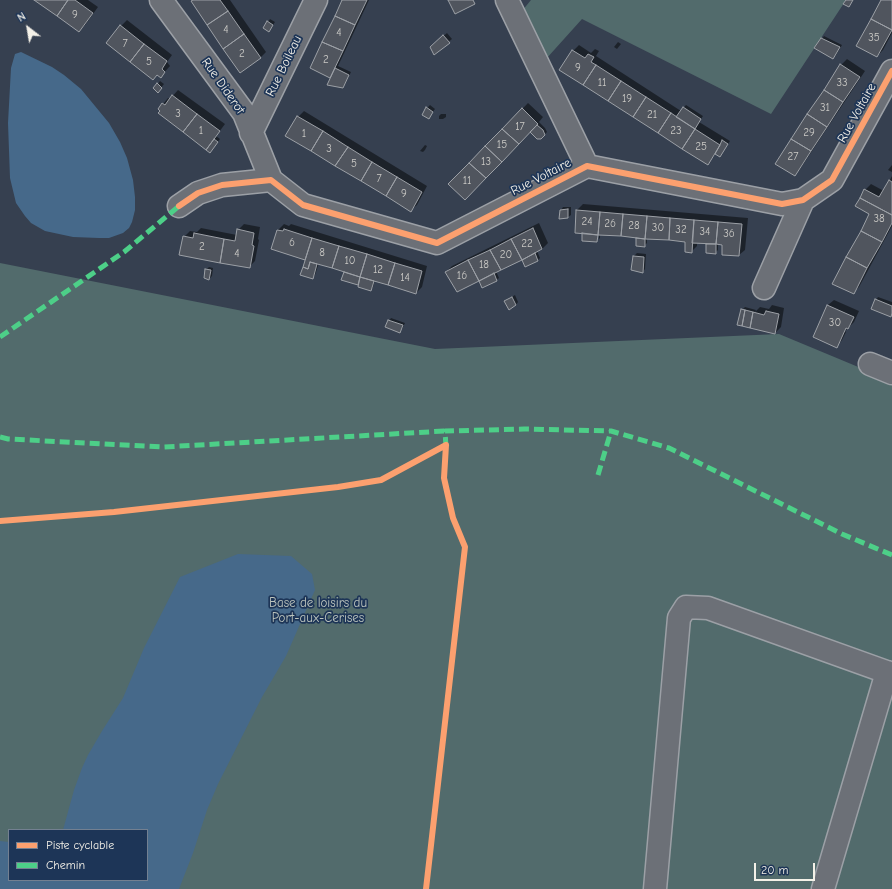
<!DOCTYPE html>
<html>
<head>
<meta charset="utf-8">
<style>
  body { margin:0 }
  #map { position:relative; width:892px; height:889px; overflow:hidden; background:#364050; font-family:"Comic Neue",sans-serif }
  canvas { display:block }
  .legend { position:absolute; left:8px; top:829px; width:140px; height:52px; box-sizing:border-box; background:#1d3557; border:1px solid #738091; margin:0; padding:5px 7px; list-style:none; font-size:12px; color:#f4f1e8 }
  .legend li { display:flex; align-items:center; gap:8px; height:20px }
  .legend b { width:20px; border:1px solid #738091 }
  .north { position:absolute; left:8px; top:8px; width:40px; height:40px; -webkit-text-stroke:3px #1d3557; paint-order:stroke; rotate:329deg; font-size:11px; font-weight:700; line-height:16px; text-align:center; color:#f4f1e8 }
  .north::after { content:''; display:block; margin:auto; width:14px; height:18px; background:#f4f1e8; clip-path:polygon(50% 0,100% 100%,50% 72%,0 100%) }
  .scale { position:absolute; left:754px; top:863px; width:61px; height:18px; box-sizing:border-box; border:2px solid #f4f1e8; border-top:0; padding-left:5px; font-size:12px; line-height:14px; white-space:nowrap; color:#f4f1e8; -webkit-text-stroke:3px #1d3557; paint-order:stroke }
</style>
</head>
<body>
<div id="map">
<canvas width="892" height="889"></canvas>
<ul class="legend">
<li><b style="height:5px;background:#fca06f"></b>Piste cyclable</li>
<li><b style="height:5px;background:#4dcf88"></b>Chemin</li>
</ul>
<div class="north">N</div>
<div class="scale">20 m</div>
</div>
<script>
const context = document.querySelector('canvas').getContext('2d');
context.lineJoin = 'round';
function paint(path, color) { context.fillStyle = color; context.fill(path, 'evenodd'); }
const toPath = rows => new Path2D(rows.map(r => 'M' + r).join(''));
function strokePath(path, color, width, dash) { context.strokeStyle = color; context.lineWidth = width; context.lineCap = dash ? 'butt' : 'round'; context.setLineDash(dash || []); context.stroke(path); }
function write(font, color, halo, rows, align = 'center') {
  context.font = font + ' "Comic Neue",sans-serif'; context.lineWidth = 3.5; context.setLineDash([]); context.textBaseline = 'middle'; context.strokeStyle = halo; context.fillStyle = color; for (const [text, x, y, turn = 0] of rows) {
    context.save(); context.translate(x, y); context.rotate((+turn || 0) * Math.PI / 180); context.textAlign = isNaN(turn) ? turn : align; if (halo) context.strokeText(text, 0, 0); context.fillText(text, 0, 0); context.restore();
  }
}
paint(toPath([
  [531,0,846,0,771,114,582,19,546,59,522,11],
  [0,263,435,349,779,334,892,381,892,889,0,889],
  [9,830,147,830,147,880,9,880]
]), '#526b6c');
paint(toPath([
  [21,52,52,67,64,75,81,89,109,123,120,142,127,158,133,180,135,197,135,210,132,222,129,228,123,233,109,238,99,238,73,237,45,231,31,223,25,216,16,203,10,178,8,123,11,68,15,54],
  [238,554,291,556,312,574,315,590,286,656,262,697,218,784,207,810,193,853,179,889,0,889,0,841,9,842,9,880,147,880,147,830,63,830,74,790,82,768,88,755,102,731,123,698,144,648,180,577]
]), '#46698a');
paint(toPath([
  [36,0,88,0,98,7,85,25,79,31],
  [191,0,230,0,266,52,260,58,240,72],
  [343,0,369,0,338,66,351,72,345,84,342,86,332,77,311,68],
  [882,0,892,0,892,33,883,50,877,56],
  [270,19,275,22,269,31,268,22],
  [127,20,172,55,167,62,170,66,160,77,121,26],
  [447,33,452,39,434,54,431,47],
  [824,36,842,45,836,55,833,58,816,48],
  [618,42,621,44,617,49,614,47],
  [579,45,591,53,595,49,599,51,596,56,681,111,686,105,703,116,699,122,730,141,722,153,716,153,708,163,573,51],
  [847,59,865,71,800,169,795,174,841,65],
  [160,81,164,84,160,89,158,84],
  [178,90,225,124,216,136,220,139,212,149,159,109,168,98,170,99],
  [528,103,543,117,539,122,545,128,547,132,541,138,530,131,450,184],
  [430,105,435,109,428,118,427,108],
  [304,111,427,186,417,205,411,210,286,136,298,117],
  [441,114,446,114,446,117,443,119,439,119,439,116],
  [425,145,427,146,425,150,423,152,420,151],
  [892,165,892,172,888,170],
  [892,176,892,226,859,287,853,293,871,214,865,190,871,184,884,191],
  [583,204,748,218,745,250,739,255,723,244,718,244,718,250,715,253,707,252,707,243,697,242,697,246,691,252,686,241,647,238,647,243,644,246,637,245,637,238,638,237,600,234,600,238,599,239,599,230,597,240,598,240,597,241,583,232,577,210],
  [563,207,571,207,571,215,568,217,561,210],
  [539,223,548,243,542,249,537,251,540,258,538,260,523,260,526,257,496,271,499,278,496,280,446,272,452,266],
  [244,224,260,227,258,239,259,240,255,261,249,267,184,237,190,231,197,232,201,228,237,235,238,230],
  [284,224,289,226,291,224,427,266,422,287,416,293,375,280,373,287,371,290,342,279,345,271,319,263,315,275,312,278,306,260,273,248,278,230],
  [637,253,646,254,645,269,643,272,634,256],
  [209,267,213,268,212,276,209,279,206,270],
  [515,295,518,302,516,305,505,301],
  [878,297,892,302,892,314,890,316,876,300],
  [834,300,859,311,854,322,845,331,846,332,842,340,837,346,828,305],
  [772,305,784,308,781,327,775,333,742,310,745,307,756,310,755,312,760,307,769,309],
  [391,318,405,323,402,329,399,332,389,321]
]), '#0007');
const building = toPath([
  [34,0,68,0,57,16,34,0],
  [68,0,75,0,93,13,79,32,57,16,68,0],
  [193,0,220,0,228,11,207,25,191,1,193,0],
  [342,0,367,0,355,25,335,16,342,0],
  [448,0,473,0,475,4,455,14,448,0],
  [846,0,853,0,849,7,843,4,846,0],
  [881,0,892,0,892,30,871,19,881,0],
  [228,11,244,34,223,49,207,25,228,11],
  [335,16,355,25,343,51,322,42,335,16],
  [871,19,892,30,877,57,856,46,871,19],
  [267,21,273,25,269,32,263,28,267,21],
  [120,25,144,44,130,62,106,43,120,25],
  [244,34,261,58,240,73,223,49,244,34],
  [443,35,450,43,434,55,430,47,443,35],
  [821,38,840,47,833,59,814,48,821,38],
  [322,42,343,51,330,78,310,68,322,42],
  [144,44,167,61,162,69,165,72,161,78,157,75,153,80,130,62,144,44],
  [572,50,585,58,588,54,594,57,591,62,596,65,583,85,559,70,572,50],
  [840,64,860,77,843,102,824,90,840,64],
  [596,65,621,81,608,101,583,85,596,65],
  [335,68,349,75,343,88,327,85,335,68],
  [621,81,646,97,633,117,608,101,621,81],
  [157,83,162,88,158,93,153,88,157,83],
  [824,90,843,102,827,127,807,114,824,90],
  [172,95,197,114,183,132,158,113,160,111,158,109,162,103,165,105,172,95],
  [646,97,671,113,658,133,633,117,646,97],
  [426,107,433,112,429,119,422,115,426,107],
  [683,107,701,119,695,129,676,117,683,107],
  [522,108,538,124,519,144,502,129,522,108],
  [671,113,695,129,682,149,658,133,671,113],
  [197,114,220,131,206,150,183,132,197,114],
  [807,114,827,127,811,151,791,139,807,114],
  [297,116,323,131,311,151,285,136,297,116],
  [537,125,543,130,545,135,541,139,537,139,530,132,537,125],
  [502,129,519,144,502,162,485,146,502,129],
  [695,129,720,145,708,165,682,149,695,129],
  [323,131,348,147,335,166,311,151,323,131],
  [214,139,218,142,210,153,206,150,214,139],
  [791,139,811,151,795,176,775,164,791,139],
  [722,140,728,144,720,157,715,154,720,145,722,140],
  [485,146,502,162,486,178,469,163,485,146],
  [348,147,372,162,361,181,335,166,348,147],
  [372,162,397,177,386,196,361,181,372,162],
  [469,163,486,178,465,200,448,184,469,163],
  [397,177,422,192,411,212,386,196,397,177],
  [889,180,892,182,892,215,860,198,864,189,879,197,889,180],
  [860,198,892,215,892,223,882,242,861,231,869,214,855,206,860,198],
  [568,209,568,218,559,219,560,210,568,209],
  [576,210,600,212,598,235,575,233,576,210],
  [600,212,623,214,621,236,598,235,600,212],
  [623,214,647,216,645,239,621,236,623,214],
  [647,216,670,218,669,240,645,239,647,216],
  [670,218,694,220,692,253,685,252,685,242,669,240,670,218],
  [694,220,718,222,716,244,692,243,694,220],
  [718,222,742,224,739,256,722,255,722,245,716,244,718,222],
  [533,228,542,249,522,260,511,239,533,228],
  [237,229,254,233,252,245,254,246,250,268,220,263,224,239,235,241,237,229],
  [284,229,312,238,305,260,271,249,277,230,283,231,284,229],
  [861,231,882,242,867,268,846,257,861,231],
  [194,233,224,239,220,263,179,255,183,236,193,238,194,233],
  [582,233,598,235,597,242,582,241,582,233],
  [312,238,339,246,332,268,310,262,308,269,303,267,312,238],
  [636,238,645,239,645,247,636,246,636,238],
  [511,239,522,260,501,270,490,250,511,239],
  [706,244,716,244,716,254,706,253,706,244],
  [339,246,367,254,360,277,332,268,339,246],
  [490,250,501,270,479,281,468,260,490,250],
  [535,253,538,261,525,267,522,260,535,253],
  [367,254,395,263,388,285,360,277,367,254],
  [633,256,644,257,643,273,631,270,633,256],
  [846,257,867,268,854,294,832,284,846,257],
  [468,260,479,281,457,292,445,272,468,260],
  [310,262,317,264,313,279,300,275,303,267,308,269,310,262],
  [395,263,422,271,416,294,388,285,395,263],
  [205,269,211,270,209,280,204,278,205,269],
  [344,272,360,277,358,285,341,280,344,272],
  [494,273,497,281,482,288,479,281,494,273],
  [360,277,374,281,371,291,358,287,360,277],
  [512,297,516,305,509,310,504,301,512,297],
  [875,299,892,306,892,313,891,317,871,309,875,299],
  [827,305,854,317,848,329,846,328,837,348,813,337,827,305],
  [741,309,745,310,742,326,737,325,741,309],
  [745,310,753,312,750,328,742,326,745,310],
  [766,311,779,314,775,334,750,328,753,312,764,315,766,311],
  [388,320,403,325,400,333,385,327,388,320]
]);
paint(building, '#50555e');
strokePath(building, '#9ca0a6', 1);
const minor = toPath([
  [161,0,244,113,271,180],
  [507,0,587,166],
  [251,133,316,0],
  [179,206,198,193,222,185,271,180,303,205,437,243,587,166,782,204,803,200,832,180,892,71],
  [764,288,803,200],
  [870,364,892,373],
  [655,889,679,618,686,607,708,608,892,674],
  [823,889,887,672]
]);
strokePath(minor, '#9ca0a6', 25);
strokePath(minor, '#6c7077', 22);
strokePath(toPath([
  [0,337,124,252,179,206],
  [0,437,8,439,164,447,445,431],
  [446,447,445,431,524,429,611,431,669,448,842,534,892,555],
  [598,475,611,431]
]), '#4dcf88', 5, [10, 5]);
strokePath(toPath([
  [179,206,198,193,222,185,271,180,303,205,437,243,587,166,782,204,803,200,832,180,892,71],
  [0,521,114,512,338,487,381,480,446,445],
  [426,889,465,547,453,518,444,478,446,445]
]), '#fca06f', 6);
write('11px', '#cbcac6', null, [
  ["9",75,15],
  ["4",226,30],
  ["4",339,33],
  ["35",874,38],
  ["7",125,44],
  ["2",242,54],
  ["2",326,60],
  ["5",149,62],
  ["9",578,68],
  ["11",602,83],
  ["33",842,83],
  ["19",627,99],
  ["31",825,108],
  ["3",178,114],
  ["21",652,115],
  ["17",520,127],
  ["1",201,131],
  ["23",676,131],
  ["29",809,133],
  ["1",304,134],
  ["15",502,145],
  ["25",701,147],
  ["3",329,149],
  ["27",793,157],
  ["13",486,162],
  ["5",354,164],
  ["7",379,179],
  ["11",467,181],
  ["9",404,194],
  ["38",879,219],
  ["24",587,222],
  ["26",610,224],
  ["28",634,226],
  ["30",658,228],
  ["32",681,230],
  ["34",705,232],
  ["36",729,234],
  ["6",292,243],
  ["22",527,244],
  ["2",202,247],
  ["8",322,253],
  ["4",237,254],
  ["20",506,255],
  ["10",350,261],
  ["18",484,265],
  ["12",378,270],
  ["16",462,276],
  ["14",405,278],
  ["30",835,323]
]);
write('13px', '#f4f1e8', '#1d3557', [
  ["Rue Boileau",284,66,-64],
  ["Rue Diderot",223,86,55],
  ["Rue Voltaire",857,113,-61],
  ["Rue Voltaire",541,177,-27]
]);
write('13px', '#bdc5be', '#1d3557', [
  ["Base de loisirs du",318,603],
  ["Port-aux-Cerises",318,618]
]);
</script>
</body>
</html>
